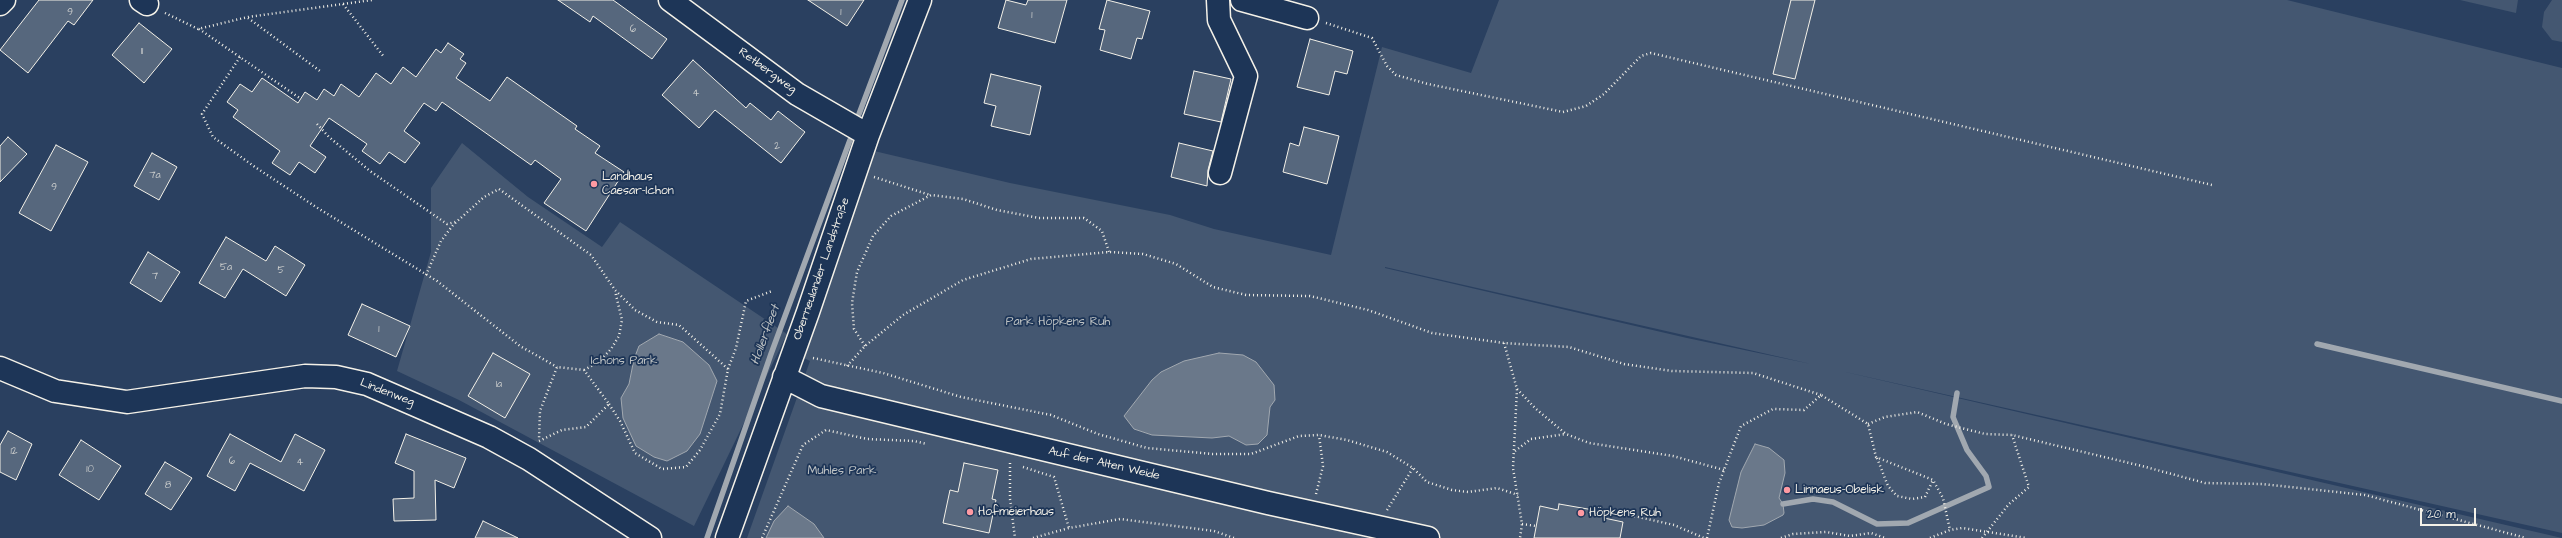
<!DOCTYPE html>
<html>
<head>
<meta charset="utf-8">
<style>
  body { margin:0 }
  #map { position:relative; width:2562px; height:538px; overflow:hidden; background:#2a4060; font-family:"Architects Daughter",sans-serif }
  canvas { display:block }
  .scale { position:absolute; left:2420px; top:508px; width:56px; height:18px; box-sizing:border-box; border:2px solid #f4f1e8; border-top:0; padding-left:5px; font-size:12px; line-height:14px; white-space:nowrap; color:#f4f1e8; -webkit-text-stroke:3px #1d3557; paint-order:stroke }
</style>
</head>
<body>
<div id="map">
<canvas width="2562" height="538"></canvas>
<div class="scale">20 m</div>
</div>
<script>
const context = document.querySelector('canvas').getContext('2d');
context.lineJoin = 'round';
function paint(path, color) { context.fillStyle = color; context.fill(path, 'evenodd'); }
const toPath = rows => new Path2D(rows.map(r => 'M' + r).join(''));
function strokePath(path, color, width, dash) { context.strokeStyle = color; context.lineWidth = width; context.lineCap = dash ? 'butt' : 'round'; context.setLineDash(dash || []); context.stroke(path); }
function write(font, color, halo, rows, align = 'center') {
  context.font = font + ' "Architects Daughter",sans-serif'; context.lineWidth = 3.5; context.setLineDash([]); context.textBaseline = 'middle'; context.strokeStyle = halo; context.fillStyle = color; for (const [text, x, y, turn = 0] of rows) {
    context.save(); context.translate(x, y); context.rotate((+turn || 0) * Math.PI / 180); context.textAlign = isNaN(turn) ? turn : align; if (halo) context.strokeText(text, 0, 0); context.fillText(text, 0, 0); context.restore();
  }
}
paint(toPath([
  [1499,0,2287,0,2562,68,2562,533,1841,371,2562,538,747,538,810,361,802,357,874,151,1010,183,1170,215,1214,229,1331,255,1382,47,1471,73],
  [1385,268,1385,267,1811,364,1687,338],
  [2460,0,2518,0,2516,13],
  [2552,0,2562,0,2562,42,2552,40,2542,27,2544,12],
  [462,143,528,197,602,247,620,222,787,334,694,526,459,400,397,371,431,252,431,188]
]), '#445771');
const water = toPath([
  [659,334,683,342,709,365,717,381,700,434,687,451,667,461,654,457,636,446,623,418,621,398,629,384,634,359,639,346,659,334],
  [1219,353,1243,355,1256,362,1274,385,1275,400,1270,407,1267,435,1258,444,1246,445,1229,436,1212,438,1152,435,1134,429,1124,416,1152,380,1161,372,1184,361,1219,353],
  [1755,444,1769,448,1784,460,1785,473,1779,498,1783,504,1784,513,1783,515,1764,525,1742,528,1732,527,1729,520,1741,472,1755,444],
  [788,506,814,524,824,538,766,538,774,521,788,506]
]);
paint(water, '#6a788a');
strokePath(water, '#a1a8b0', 1);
strokePath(toPath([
  [859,114,902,0],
  [2317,344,2562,401],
  [1783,504,1813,499,1833,502,1877,524,1908,523,1989,487,1986,476,1967,450,1953,417,1957,393],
  [707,538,771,354,850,140]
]), '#a1a8b0', 5.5);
const building = toPath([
  [39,0,93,0,74,25,68,21,28,73,0,50,39,0],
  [558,0,613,0,667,39,652,59,593,16,590,22,558,0],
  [808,0,864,0,847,26,808,0],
  [1006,0,1026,5,1028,0,1067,0,1055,43,998,28,1006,0],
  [1107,0,1150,11,1142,39,1137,38,1131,59,1100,50,1105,30,1099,29,1107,0],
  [1791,0,1815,0,1795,79,1773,74,1791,0],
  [139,23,172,49,144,83,112,55,139,23],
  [1310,39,1353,51,1347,74,1335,71,1329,95,1297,87,1310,39],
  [448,43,464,54,460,59,466,63,456,78,490,101,507,77,577,126,575,129,600,146,595,153,624,172,586,231,544,203,561,179,535,160,531,165,442,102,436,111,424,103,404,131,420,143,405,163,389,152,380,164,362,151,367,144,329,118,310,146,326,157,315,173,299,162,290,175,272,163,280,151,233,117,238,110,227,102,240,84,252,92,262,78,298,103,305,92,317,100,324,89,334,96,341,84,359,97,376,73,391,84,403,67,416,77,436,49,441,53,448,43],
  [693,60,746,108,750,103,771,120,778,111,805,132,781,163,715,110,699,128,662,95,693,60],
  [1194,71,1231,79,1221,122,1184,114,1194,71],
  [991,74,1041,86,1030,135,991,126,996,106,984,103,991,74],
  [1304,127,1339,136,1327,184,1283,172,1290,143,1299,146,1304,127],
  [8,137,27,154,0,182,0,146,8,137],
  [1179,143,1213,151,1208,170,1207,186,1171,177,1179,143],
  [56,145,88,162,51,231,19,213,56,145],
  [152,153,177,167,159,200,134,186,152,153],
  [226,237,266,261,275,246,305,265,286,296,243,269,225,298,199,283,226,237],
  [148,252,180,272,161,302,130,283,148,252],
  [362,304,410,326,396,357,348,335,362,304],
  [493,353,530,374,505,418,468,396,493,353],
  [8,431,32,444,16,480,0,472,0,445,8,431],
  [230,434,281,462,295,434,325,450,304,491,250,463,235,491,207,476,230,434],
  [406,434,466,458,454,488,435,480,436,520,394,521,393,499,414,498,414,471,395,463,406,434],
  [81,440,121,466,99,500,59,475,81,440],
  [165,462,192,478,171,510,145,494,165,462],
  [964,463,998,470,992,499,996,500,989,533,943,523,950,490,958,492,964,463],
  [1559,504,1605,512,1604,518,1623,522,1620,538,1534,538,1540,506,1558,510,1559,504],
  [483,521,518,538,475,538,483,521]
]);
paint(building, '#56677d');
strokePath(building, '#f4f1e8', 1);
const minor = toPath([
  [141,0,147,4],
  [670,0,797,94,868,135],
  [1218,0,1219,20,1246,76,1220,173],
  [1242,0,1307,18],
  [0,4,4,0],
  [0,368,55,391,127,402,305,376,336,377,367,384,489,437,529,459,650,538],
  [784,377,821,396,1268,503,1428,538],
  [727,538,808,312,868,135,920,0]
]);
strokePath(minor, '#f4f1e8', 25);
strokePath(toPath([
  [343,4,384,57],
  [165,13,198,29,248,17,372,0],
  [248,18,320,71],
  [1326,23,1372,38,1387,66,1396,75,1428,84,1563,112,1586,106,1604,94,1641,56,1651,53,2212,185],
  [199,29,301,99],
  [240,57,202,114,213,137,255,167,316,207,437,281,520,346,557,367],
  [317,124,329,137,370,171,447,224,455,222],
  [874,177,930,195],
  [426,275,441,241,453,225,484,197,499,189,591,255,615,290,635,310,657,322,679,325,728,369],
  [1504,343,1517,389,1513,468,1522,524,1520,538],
  [865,346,854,329,852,303,857,272,873,236,891,216,931,195,963,199,997,210,1039,218,1084,218,1102,231,1109,252],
  [813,358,883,373,961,397,1051,415,1098,434,1147,448,1213,454,1251,454,1299,436,1319,435,1347,440,1387,452,1413,468,1427,482,1452,490,1468,492,1497,488,1518,495],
  [847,366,865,346,903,315,963,280,1031,259,1109,252,1143,254,1176,264,1213,287,1246,295,1310,296,1368,310,1432,333,1504,343,1569,347,1624,364,1672,371,1753,373,1821,395],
  [584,370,599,362,611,349,619,336,622,320,615,291],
  [1517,389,1536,409,1566,434,1589,443,1673,456,1724,470],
  [609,404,620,421,635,453,662,469,686,467,700,450,720,414,728,369,736,348,746,301,772,291],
  [1868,424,1885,417,1917,412,1946,424,1985,434,2012,435,2142,466,2205,483,2262,484,2365,495,2526,538],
  [539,441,562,430,586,427,609,404,584,370,557,367,540,411,539,439],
  [1515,451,1531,439,1566,434],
  [1877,458,1888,486,1897,496,1912,499,1925,497,1933,480],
  [1010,463,1010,499,1015,538],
  [1023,467,1054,477,1069,528],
  [1316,494,1323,466,1319,435],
  [1387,510,1413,468],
  [1634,516,1674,525,1704,538],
  [1522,524,1536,526],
  [762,538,803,445,826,430,867,439,914,441,927,444],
  [1033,538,1069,528,1120,519,1214,531,1234,538],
  [1707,538,1719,483,1741,426,1773,409,1804,410,1821,395,1868,424,1876,457,1933,480,1943,498,1950,530],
  [1781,538,1793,534,1826,532,1850,536,1871,533,1885,538],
  [1930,538,1950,530,1962,528,2027,538],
  [1982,538,2009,504,2029,487,2012,435]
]), '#f4f1e8', 2.5, [1, 3]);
strokePath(minor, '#1d3557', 22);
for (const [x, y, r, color] of [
  [594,184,4,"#ff9aa2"],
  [1787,490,4,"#ff9aa2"],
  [970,512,4,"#ff9aa2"],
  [1581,513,4,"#ff9aa2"]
]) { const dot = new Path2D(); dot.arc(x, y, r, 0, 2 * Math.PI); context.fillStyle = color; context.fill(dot); strokePath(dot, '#1d3557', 1.5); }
write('10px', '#cccecd', null, [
  ["9",70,13],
  ["1",841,13],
  ["1",1032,16],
  ["6",633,30],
  ["11",142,52],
  ["4",696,94],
  ["2",777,147],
  ["7a",155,176],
  ["9",54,188],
  ["5a",226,268],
  ["5",281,271],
  ["7",155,277],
  ["1",379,330],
  ["1a",499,385],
  ["12",14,452],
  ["6",232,462],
  ["4",300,463],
  ["10",90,470],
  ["8",168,486]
]);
write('12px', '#f4f1e8', '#1d3557', [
  ["Retbergweg",767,71,36],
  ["Oberneulander Landstraße",822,269,-71],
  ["Lindenweg",387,393,21],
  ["Auf der Alten Weide",1104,464,13]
]);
write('12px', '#f4f1e8', '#1d3557', [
  ["Landhaus",602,177],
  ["Caesar-Ichon",602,191],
  ["Linnaeus-Obelisk",1795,490],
  ["Hofmeierhaus",978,512],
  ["Höpkens Ruh",1589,513]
], 'left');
write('12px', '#bfc3c4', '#1d3557', [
  ["Park Höpkens Ruh",1058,322],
  ["Ichons Park",624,361],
  ["Muhles Park",842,471]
]);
write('italic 13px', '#bdc1c2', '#1d3557', [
  ["Hollerfleet",766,335,-70]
]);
</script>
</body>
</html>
